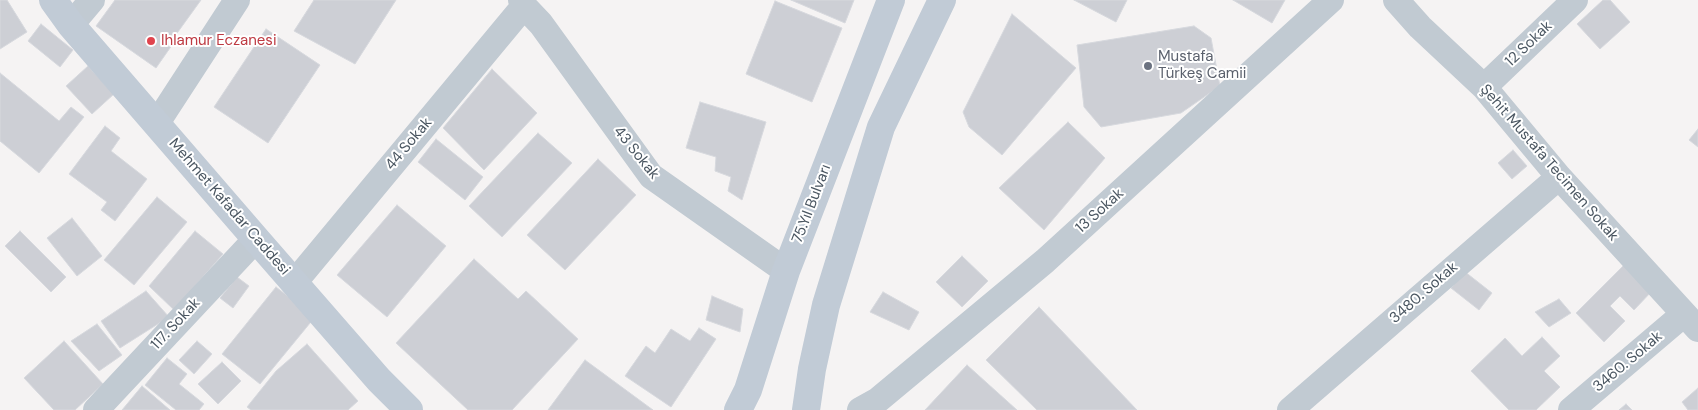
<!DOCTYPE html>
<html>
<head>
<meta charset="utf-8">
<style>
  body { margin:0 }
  canvas { display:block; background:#f5f3f3 }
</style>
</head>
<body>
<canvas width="1698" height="410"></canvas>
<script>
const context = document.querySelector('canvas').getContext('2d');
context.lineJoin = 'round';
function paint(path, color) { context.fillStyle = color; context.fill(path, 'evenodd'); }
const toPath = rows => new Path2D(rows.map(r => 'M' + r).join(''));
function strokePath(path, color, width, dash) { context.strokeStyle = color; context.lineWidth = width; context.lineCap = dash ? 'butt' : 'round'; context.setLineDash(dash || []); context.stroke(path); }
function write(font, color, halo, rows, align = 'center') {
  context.font = font + ' "DM Sans",sans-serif'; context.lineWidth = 4; context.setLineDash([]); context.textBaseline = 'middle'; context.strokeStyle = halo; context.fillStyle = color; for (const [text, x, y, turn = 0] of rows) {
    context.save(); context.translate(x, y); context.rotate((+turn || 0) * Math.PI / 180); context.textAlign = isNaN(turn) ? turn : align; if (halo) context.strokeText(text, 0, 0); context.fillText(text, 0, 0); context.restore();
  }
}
const building = toPath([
  [0,0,7,0,27,32,0,49,0,0],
  [115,0,201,0,175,36,177,38,156,68,96,26,115,0],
  [314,0,396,0,355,64,294,31,314,0],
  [791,0,854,0,845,23,791,0],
  [1074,0,1127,0,1116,22,1074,0],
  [1233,0,1285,0,1272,23,1233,0],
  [1603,0,1610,0,1630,22,1600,49,1577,24,1603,0],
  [775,1,842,28,812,102,746,74,775,1],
  [1012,14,1076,68,1002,155,969,127,963,112,1012,14],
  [41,24,73,50,60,67,28,41,41,24],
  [1194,26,1211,38,1220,86,1181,113,1101,127,1084,107,1077,45,1194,26],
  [266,29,320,65,268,143,214,107,266,29],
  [88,66,114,94,92,114,66,86,88,66],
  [492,69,537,113,484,170,443,128,492,69],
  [0,73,59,121,71,107,84,117,39,173,0,141,0,73],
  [700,102,766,122,742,200,728,191,731,177,715,171,716,157,686,148,700,102],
  [1068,122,1105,158,1044,230,999,188,1068,122],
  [105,126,120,138,111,151,147,179,115,221,101,210,107,202,69,174,105,126],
  [1698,129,1698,147,1689,140,1698,129],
  [538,133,572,163,502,237,469,206,538,133],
  [436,139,483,177,465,200,418,162,436,139],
  [1513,150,1527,166,1512,179,1498,163,1513,150],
  [598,159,636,195,565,270,527,235,598,159],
  [157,197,187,222,134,285,104,260,157,197],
  [397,205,446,246,387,317,337,275,397,205],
  [72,218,102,256,77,276,47,238,72,218],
  [20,231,66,277,51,292,5,246,20,231],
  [195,231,223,254,174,310,149,286,195,231],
  [962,256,988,281,962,307,936,282,962,256],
  [474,259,518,299,526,291,578,339,512,410,468,410,396,343,474,259],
  [1626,263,1653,290,1634,310,1620,296,1610,306,1625,321,1604,342,1576,313,1626,263],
  [1464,271,1492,293,1479,310,1451,288,1464,271],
  [237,277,249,286,233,308,220,298,237,277],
  [276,287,315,317,260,384,222,354,276,287],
  [146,291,169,317,120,348,101,321,146,291],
  [883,292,919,312,909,330,870,312,883,292],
  [712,296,743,309,740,332,706,320,712,296],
  [1559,299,1571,313,1549,327,1535,312,1559,299],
  [1039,307,1137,410,1037,410,986,360,1039,307],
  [97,324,122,355,99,371,71,341,97,324],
  [699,328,716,339,671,407,625,376,646,346,655,353,671,329,690,341,699,328],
  [1542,337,1560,356,1544,371,1560,387,1536,410,1509,410,1471,371,1505,338,1522,356,1542,337],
  [64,341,103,384,75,410,54,410,24,378,64,341],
  [197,341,212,354,194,374,179,360,197,341],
  [307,344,358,401,348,410,251,410,247,407,276,371,307,344],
  [167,358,187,374,179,384,204,404,199,410,176,410,145,385,167,358],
  [585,360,653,410,548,410,585,360],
  [222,362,241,381,218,404,198,384,222,362],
  [967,365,1017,410,925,410,967,365],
  [142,386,170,410,122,410,142,386],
  [1698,388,1698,410,1688,410,1682,402,1698,388],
  [1626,404,1632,410,1619,410,1626,404]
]);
paint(building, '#cdcfd5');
strokePath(building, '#d7d9de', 1);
strokePath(toPath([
  [521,0,524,6,541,24,651,176,786,271],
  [1396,0,1420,27,1484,87,1559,177,1698,329],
  [71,25,92,0],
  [1484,87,1575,0],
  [157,123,237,0],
  [294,283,524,6],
  [96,410,256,239],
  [860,410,878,400,1045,261,1331,0],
  [1290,410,1559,177],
  [1571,410,1684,314]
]), '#c1cad2', 26);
strokePath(toPath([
  [53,0,71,25,256,239,379,380,409,410],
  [738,410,748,390,786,271,891,0],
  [806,410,812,369,826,305,881,127,942,0]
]), '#c1cbd6', 28);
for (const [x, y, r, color] of [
  [151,41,5,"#e0444e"],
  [1148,66,5,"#6b7280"]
]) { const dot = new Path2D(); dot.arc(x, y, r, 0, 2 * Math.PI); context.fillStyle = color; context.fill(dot); strokePath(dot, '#fff', 2); }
write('15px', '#be3a42', '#fff', [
  ["Ihlamur Eczanesi",161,41]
], 'left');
write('15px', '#4a5661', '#fff', [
  ["12 Sokak",1529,44,-44],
  ["44 Sokak",409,144,-50],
  ["43 Sokak",636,153,51],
  ["Şehit Mustafa Tecimen Sokak",1549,163,49],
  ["75.Yıl Bulvarı",812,204,-69],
  ["Mehmet Kafadar Caddesi",229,207,49],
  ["13 Sokak",1100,211,-42],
  ["3480. Sokak",1424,293,-41],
  ["117. Sokak",176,324,-47],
  ["3460. Sokak",1628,362,-40]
]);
write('15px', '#5b616d', '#fff', [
  ["Mustafa",1158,57],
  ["Türkeş Camii",1158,74]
], 'left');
</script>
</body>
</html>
